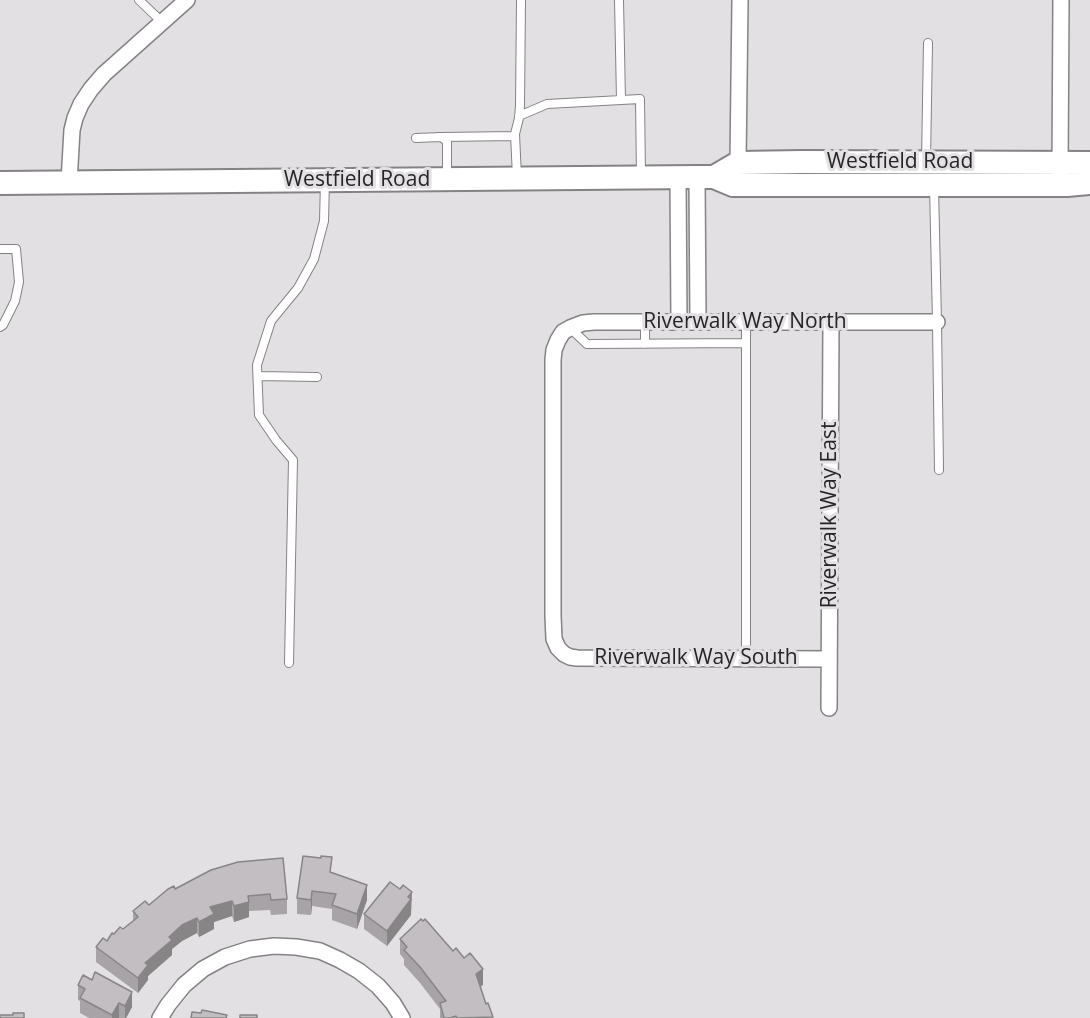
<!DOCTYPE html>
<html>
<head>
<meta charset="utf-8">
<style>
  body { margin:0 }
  canvas { display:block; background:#e3e0e4 }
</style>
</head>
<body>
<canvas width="1090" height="1018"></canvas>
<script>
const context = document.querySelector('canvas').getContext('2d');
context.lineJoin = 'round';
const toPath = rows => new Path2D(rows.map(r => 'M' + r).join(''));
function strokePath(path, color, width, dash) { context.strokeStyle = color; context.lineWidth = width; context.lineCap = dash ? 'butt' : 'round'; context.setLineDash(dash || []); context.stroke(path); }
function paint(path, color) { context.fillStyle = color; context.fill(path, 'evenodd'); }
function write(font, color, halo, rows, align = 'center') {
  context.font = font + ' "Open Sans",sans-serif'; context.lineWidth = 6; context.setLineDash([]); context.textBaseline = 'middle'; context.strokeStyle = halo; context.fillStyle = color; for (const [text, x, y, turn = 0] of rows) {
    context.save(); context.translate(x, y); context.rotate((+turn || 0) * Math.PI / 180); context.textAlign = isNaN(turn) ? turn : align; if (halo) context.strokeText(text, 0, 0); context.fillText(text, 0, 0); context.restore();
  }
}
const service = toPath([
  [139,0,162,22],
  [619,0,621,100],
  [519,116,547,104,640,99,641,176],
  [441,137,515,136],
  [416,138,441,137,447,141,447,177],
  [926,161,928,43],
  [517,177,515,134,519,118,520,106,521,0],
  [934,186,937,322,939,470],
  [0,249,16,249,19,282,15,301,3,325,0,327],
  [645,322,645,344],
  [746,322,746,658],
  [570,328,587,344,746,343],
  [258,376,317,377],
  [289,663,293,460,276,440,259,415,257,365,271,321,298,288,314,259,324,221,325,181]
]);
const minor = toPath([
  [738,163,740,0],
  [1060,171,1061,0],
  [678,177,679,322],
  [697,177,698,322],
  [69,182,72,130,75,118,81,104,91,89,104,74,187,0],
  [829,659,577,658,570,657,564,654,558,648,554,639,553,616,553,360,554,350,558,340,563,332,570,328,583,323,594,322,937,322],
  [829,708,831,322],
  [160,1018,168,1005,184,985,203,969,225,957,250,949,274,946,296,947,320,951,340,960,359,971,378,986,393,1003,402,1018]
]);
const primary = toPath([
  [714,177,738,163,802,162,1090,163],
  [0,183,697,177,714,177,733,185,1067,185,1090,183]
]);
strokePath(service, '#858285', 10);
strokePath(minor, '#858285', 18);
strokePath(primary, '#858285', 26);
strokePath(service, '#fff', 8);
strokePath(minor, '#fff', 15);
strokePath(primary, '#fff', 22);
paint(toPath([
  [238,862,287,899,287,914,271,915,270,910,249,911,249,917,234,922,232,916,214,922,214,929,199,937,197,933,182,941,172,949,172,955,148,976,148,980,138,993,96,962,96,947,123,929,133,921,133,911,149,905,175,889],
  [332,873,367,900,357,929,332,920,332,909,312,906,311,915,297,914,297,898],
  [412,907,411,908,411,915,387,946,364,929,364,914],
  [400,939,483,985,481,986,486,1004,493,1018,440,1018,440,1009,420,983,404,965,404,959,400,954],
  [78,985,132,1007,126,1018,89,1018,80,1013,80,1001,78,1000]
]), '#a7a3a6');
paint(toPath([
  [367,885,367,900,357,929,357,914],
  [312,891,312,906,311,915,311,900],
  [412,892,411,915,387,946,387,931],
  [232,901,232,916,214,922,214,929,199,937,199,922,210,907],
  [249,902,249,917,234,922,234,906],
  [197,918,197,933,182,941,172,949,172,955,148,976,148,980,138,993,138,978,145,963,169,937,182,925],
  [483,969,483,985,476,989,476,974],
  [132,992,132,1007,126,1018,125,1018,125,1006],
  [119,1003,119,1018,112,1018,112,1015]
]), '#888587');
const building = toPath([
  [303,856,321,858,321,856,332,857,330,872,367,885,357,914,332,905,336,894,312,891,311,900,297,898,303,856],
  [283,858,287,899,271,900,270,894,248,896,249,902,234,906,232,901,210,907,214,914,199,922,197,918,182,925,169,937,172,940,145,963,148,965,138,978,96,947,103,938,107,941,112,933,114,934,120,927,123,929,138,917,133,911,145,901,149,905,168,889,174,886,175,889,211,870,238,862,283,858],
  [390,882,400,889,403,885,412,892,408,897,411,899,387,931,364,914,390,882],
  [421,919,423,921,425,919,453,951,456,948,464,958,470,953,483,969,476,974,486,1004,488,1003,493,1017,457,1018,456,1016,450,1018,444,1018,440,1003,446,1001,420,967,404,950,407,947,400,939,421,919],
  [95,972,132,992,125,1006,119,1003,112,1015,80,998,85,989,78,985,83,975,92,980,95,972],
  [202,1010,227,1015,226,1018,191,1018,192,1012,201,1013,202,1010],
  [13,1013,24,1013,24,1018,0,1018,0,1015,13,1015,13,1013],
  [240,1015,257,1015,257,1018,240,1018,240,1015]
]);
paint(building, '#c2bec1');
strokePath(building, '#888587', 1.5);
write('21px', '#262526', '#e3e0e4', [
  ["Westfield Road",900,162],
  ["Westfield Road",357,180],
  ["Riverwalk Way North",745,322],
  ["Riverwalk Way East",830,515,-90],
  ["Riverwalk Way South",696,658]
]);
</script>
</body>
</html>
